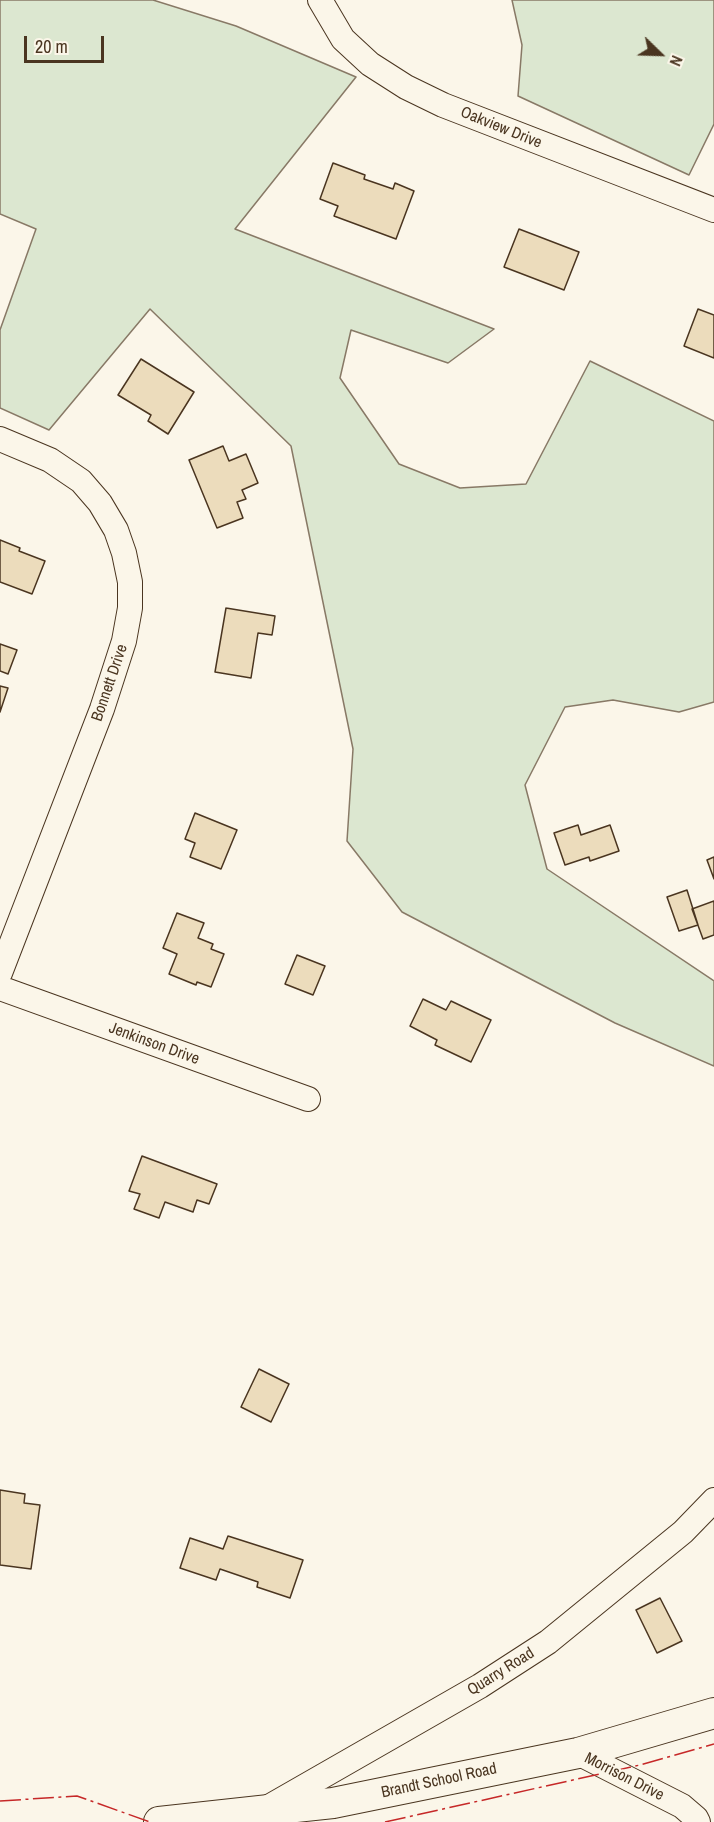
<!DOCTYPE html>
<html>
<head>
<meta charset="utf-8">
<style>
  body { margin:0 }
  #map { position:relative; width:714px; height:1822px; overflow:hidden; background:#fbf6e9; font-family:"Archivo Narrow",sans-serif }
  canvas { display:block }
  .north { position:absolute; left:630px; top:24px; width:60px; height:60px; -webkit-text-stroke:4px #fbf6e9; paint-order:stroke; rotate:113deg; font-size:16px; font-weight:700; line-height:24px; text-align:center; color:#4a3520 }
  .north::after { content:''; display:block; margin:auto; width:21px; height:27px; background:#4a3520; clip-path:polygon(50% 0,100% 100%,50% 72%,0 100%) }
  .scale { position:absolute; left:24px; top:36px; width:80px; height:27px; box-sizing:border-box; border:3px solid #4a3520; border-top:0; padding-left:8px; font-size:18px; line-height:21px; white-space:nowrap; color:#4a3520; -webkit-text-stroke:4px #fbf6e9; paint-order:stroke }
</style>
</head>
<body>
<div id="map">
<canvas width="714" height="1822"></canvas>
<div class="north">N</div>
<div class="scale">20 m</div>
</div>
<script>
const context = document.querySelector('canvas').getContext('2d');
context.lineJoin = 'round';
function paint(path, color) { context.fillStyle = color; context.fill(path, 'evenodd'); }
const toPath = rows => new Path2D(rows.map(r => 'M' + r).join(''));
function strokePath(path, color, width, dash) { context.strokeStyle = color; context.lineWidth = width; context.lineCap = dash ? 'butt' : 'round'; context.setLineDash(dash || []); context.stroke(path); }
function write(font, color, halo, rows, align = 'center') {
  context.font = font + ' "Archivo Narrow",sans-serif'; context.lineWidth = 4.5; context.setLineDash([]); context.textBaseline = 'middle'; context.strokeStyle = halo; context.fillStyle = color; for (const [text, x, y, turn = 0] of rows) {
    context.save(); context.translate(x, y); context.rotate((+turn || 0) * Math.PI / 180); context.textAlign = isNaN(turn) ? turn : align; if (halo) context.strokeText(text, 0, 0); context.fillText(text, 0, 0); context.restore();
  }
}
const green = toPath([
  [0,0,153,0,236,26,356,77,235,229,494,329,448,363,351,330,340,378,399,464,460,488,526,484,590,361,714,421,714,702,679,712,613,700,565,707,525,785,547,869,714,981,714,1066,615,1023,402,912,347,841,353,749,291,446,150,309,49,430,0,408,0,330,36,229,0,214,0,0],
  [512,0,714,0,714,124,689,175,518,96,522,45,512,0]
]);
paint(green, '#dce7d0');
strokePath(green, '#887966', 1.5);
const building = toPath([
  [333,163,365,175,364,179,393,189,395,183,414,191,396,239,334,216,338,206,320,199,333,163],
  [519,229,579,252,564,290,504,267,519,229],
  [698,309,714,315,714,358,684,346,698,309],
  [141,359,194,392,168,434,148,421,151,415,118,395,141,359],
  [223,446,229,461,246,454,258,483,242,490,246,499,237,502,243,518,217,528,189,460,223,446],
  [0,540,20,548,19,551,45,561,32,594,0,582,0,540],
  [226,608,275,616,272,635,258,633,251,678,215,672,226,608],
  [0,644,17,650,8,674,0,671,0,644],
  [0,686,8,688,0,712,0,686],
  [195,813,237,830,221,869,190,857,195,843,185,839,195,813],
  [578,825,581,835,610,825,619,851,590,861,589,857,565,865,554,833,578,825],
  [714,857,714,879,707,860,714,857],
  [687,890,698,925,679,931,667,897,687,890],
  [714,901,714,935,703,939,692,909,714,901],
  [177,913,204,923,198,938,213,944,211,949,224,954,211,987,197,982,196,985,169,974,177,954,163,948,177,913],
  [297,955,325,966,313,995,285,984,297,955],
  [423,999,446,1010,451,1001,491,1020,471,1062,435,1045,437,1040,410,1026,423,999],
  [142,1156,217,1184,209,1204,197,1200,193,1212,165,1202,159,1218,134,1209,140,1194,129,1191,142,1156],
  [259,1369,289,1384,271,1422,241,1407,259,1369],
  [0,1490,25,1494,24,1503,40,1505,31,1569,0,1565,0,1490],
  [228,1536,303,1560,290,1598,257,1587,258,1582,220,1569,216,1580,180,1568,190,1538,223,1549,228,1536],
  [660,1598,682,1641,657,1653,636,1610,660,1598]
]);
paint(building, '#ecdcbc');
strokePath(building, '#4a3520', 1.5);
const minor = toPath([
  [320,0,343,39,370,64,406,87,443,105,714,210],
  [0,439,50,460,81,481,100,503,116,530,124,553,130,582,130,608,124,641,102,709,0,973],
  [0,988,308,1099],
  [578,1753,682,1806,696,1818,698,1822],
  [267,1808,480,1686,548,1642,683,1532,714,1500]
]);
const tertiary = toPath([
  [159,1822,333,1803,578,1753,714,1713]
]);
strokePath(minor, '#4a3520', 26);
strokePath(tertiary, '#4a3520', 32);
strokePath(minor, '#fbf6e9', 24);
strokePath(tertiary, '#fbf6e9', 30);
strokePath(toPath([
  [0,1801,77,1796,150,1822],
  [385,1822,640,1765,714,1744]
]), '#c62828', 1.5, [21, 4.5, 3, 4.5]);
write('16px', '#4a3520', '#fbf6e9', [
  ["Oakview Drive",501,128,22],
  ["Bonnett Drive",110,683,-71],
  ["Jenkinson Drive",154,1044,20],
  ["Quarry Road",501,1672,-32],
  ["Morrison Drive",624,1777,27],
  ["Brandt School Road",439,1781,-12]
]);
</script>
</body>
</html>
